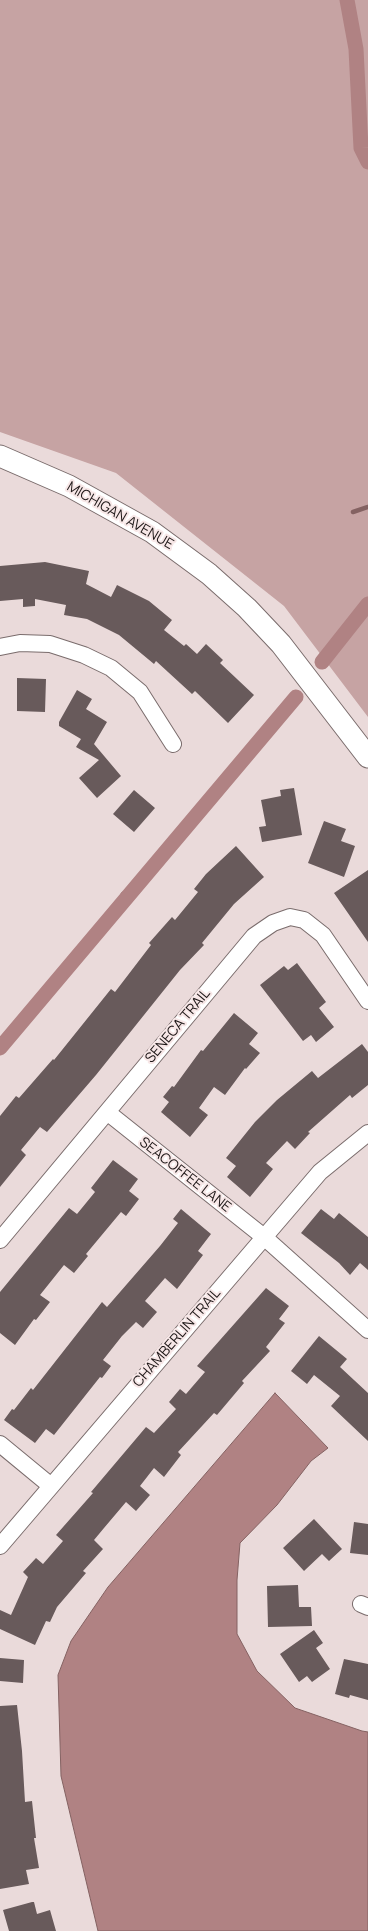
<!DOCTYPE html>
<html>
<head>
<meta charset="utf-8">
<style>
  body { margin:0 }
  canvas { display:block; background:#eadada }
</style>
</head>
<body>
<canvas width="368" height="1931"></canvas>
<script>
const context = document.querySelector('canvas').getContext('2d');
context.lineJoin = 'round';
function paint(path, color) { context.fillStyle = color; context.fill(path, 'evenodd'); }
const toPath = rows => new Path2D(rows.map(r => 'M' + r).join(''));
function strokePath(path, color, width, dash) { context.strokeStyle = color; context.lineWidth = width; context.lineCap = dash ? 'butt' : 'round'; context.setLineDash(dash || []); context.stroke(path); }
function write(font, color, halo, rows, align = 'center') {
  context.font = font + ' Manrope,sans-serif'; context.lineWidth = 4; context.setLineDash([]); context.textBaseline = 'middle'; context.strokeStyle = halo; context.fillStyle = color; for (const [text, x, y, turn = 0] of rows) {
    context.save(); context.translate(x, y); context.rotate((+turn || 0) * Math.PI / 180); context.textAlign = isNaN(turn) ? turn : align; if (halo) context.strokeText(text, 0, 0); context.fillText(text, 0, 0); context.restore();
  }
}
paint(toPath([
  [0,0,368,0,368,717,284,606,116,473,0,432]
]), '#c6a3a3');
const water = toPath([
  [275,1393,328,1448,311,1461,277,1505,240,1543,237,1580,237,1634,257,1671,295,1708,362,1731,368,1732,368,1931,98,1931,61,1776,58,1675,71,1641,108,1587,275,1393]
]);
paint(water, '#b08283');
strokePath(water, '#846262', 1);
strokePath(toPath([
  [353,512,368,507],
  [123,894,126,897]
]), '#846262', 4.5);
strokePath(toPath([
  [347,0,356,49,361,148,368,162],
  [322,662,368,604],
  [0,1048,296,697]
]), '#b08283', 15);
paint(toPath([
  [45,562,89,571,86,584,111,597,117,585,149,601,172,620,164,630,184,646,186,644,197,654,206,644,223,660,220,663,254,695,228,723,195,691,192,694,156,661,154,664,119,635,87,619,64,615,66,605,35,599,35,606,23,607,23,599,0,601,0,566],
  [17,678,46,679,45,712,17,711],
  [77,690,92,699,86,709,107,722,94,744,121,776,97,798,79,778,99,760,76,747,81,739,59,726,59,722],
  [294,788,302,835,262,842,259,827,266,826,261,800,281,796,280,790],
  [134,790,155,808,134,832,113,814],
  [324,821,346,829,341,841,355,846,344,877,308,863],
  [236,846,264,877,234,904,202,943,204,945,180,970,96,1075,47,1132,40,1127,21,1150,26,1155,0,1187,0,1116,16,1096,19,1098,53,1059,54,1060,111,989,115,992,151,945,149,943,172,917,175,920,198,892,194,889,206,874],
  [368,870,368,942,334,893],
  [297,963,326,1002,319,1008,334,1027,316,1042,311,1035,303,1041,260,985,284,966,288,970],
  [234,1013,258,1033,249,1044,260,1053,246,1069,245,1068,225,1095,214,1087,199,1108,208,1115,190,1137,161,1112,169,1102,163,1097,172,1086,174,1087,201,1050,203,1051],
  [362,1044,368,1052,368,1085,352,1098,350,1095,308,1132,310,1133,295,1149,287,1141,266,1163,273,1169,250,1197,227,1177,236,1166,226,1158,255,1122,277,1100,312,1071,318,1078],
  [113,1160,138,1179,129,1191,139,1199,126,1216,121,1212,86,1254,88,1256,74,1273,64,1265,40,1295,50,1302,36,1320,34,1319,15,1345,0,1333,0,1292,69,1208,77,1214,95,1192,91,1188],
  [181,1209,211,1234,198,1251,203,1255,177,1289,165,1278,145,1301,157,1312,143,1328,136,1322,122,1336,103,1360,111,1366,102,1378,100,1377,54,1435,46,1429,35,1443,4,1420,12,1409,14,1410,31,1388,33,1390,102,1302,107,1307,160,1246,178,1223,173,1219],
  [321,1209,334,1219,339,1213,368,1237,368,1270,360,1263,350,1275,339,1263,301,1233],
  [266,1288,289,1306,279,1319,285,1323,266,1347,270,1351,242,1381,244,1383,217,1415,214,1413,178,1452,181,1455,164,1477,154,1468,140,1486,150,1495,136,1511,126,1502,104,1528,94,1540,103,1549,83,1571,86,1573,57,1607,50,1622,46,1621,35,1645,0,1629,0,1610,11,1615,28,1577,23,1572,36,1558,43,1564,63,1541,56,1535,93,1493,91,1492,146,1427,154,1433,176,1409,169,1402,180,1389,186,1394,205,1372,197,1366],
  [319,1336,347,1359,340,1367,368,1393,368,1441,331,1406,340,1396,314,1375,307,1384,291,1371],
  [314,1519,342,1549,329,1561,322,1554,304,1571,283,1548],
  [354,1522,368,1524,368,1555,350,1553],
  [298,1585,299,1607,311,1607,312,1626,268,1627,267,1586],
  [314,1630,323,1643,316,1648,330,1669,312,1682,307,1676,299,1682,280,1654],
  [0,1658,24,1660,23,1683,0,1681],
  [344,1659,368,1664,368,1700,350,1695,349,1698,335,1694],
  [17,1705,22,1751,25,1802,32,1801,36,1838,34,1838,39,1868,26,1870,29,1884,0,1889,0,1706],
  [32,1902,34,1902,37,1914,50,1910,56,1931,9,1931,3,1910]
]), '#685a5b');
const minor = toPath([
  [0,647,20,643,50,644,84,655,111,668,140,692,173,744],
  [107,1112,264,1237,368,1330],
  [0,1240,254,936,273,923,290,917,304,920,323,935,368,1001],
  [0,1444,51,1486],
  [0,1546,320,1172,368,1133],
  [361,1604,368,1607]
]);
const tertiary = toPath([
  [0,456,69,486,152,532,209,574,247,608,281,644,368,757]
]);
strokePath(minor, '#7a6c6c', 18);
strokePath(tertiary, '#7a6c6c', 23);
strokePath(minor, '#fff', 16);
strokePath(tertiary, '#fff', 21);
write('14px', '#1c1616', '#f7e7e7', [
  ["MICHIGAN AVENUE",120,516,30],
  ["SENECA TRAIL",178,1026,-50],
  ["SEACOFFEE LANE",185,1175,38],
  ["CHAMBERLIN TRAIL",177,1338,-49]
]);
</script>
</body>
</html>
